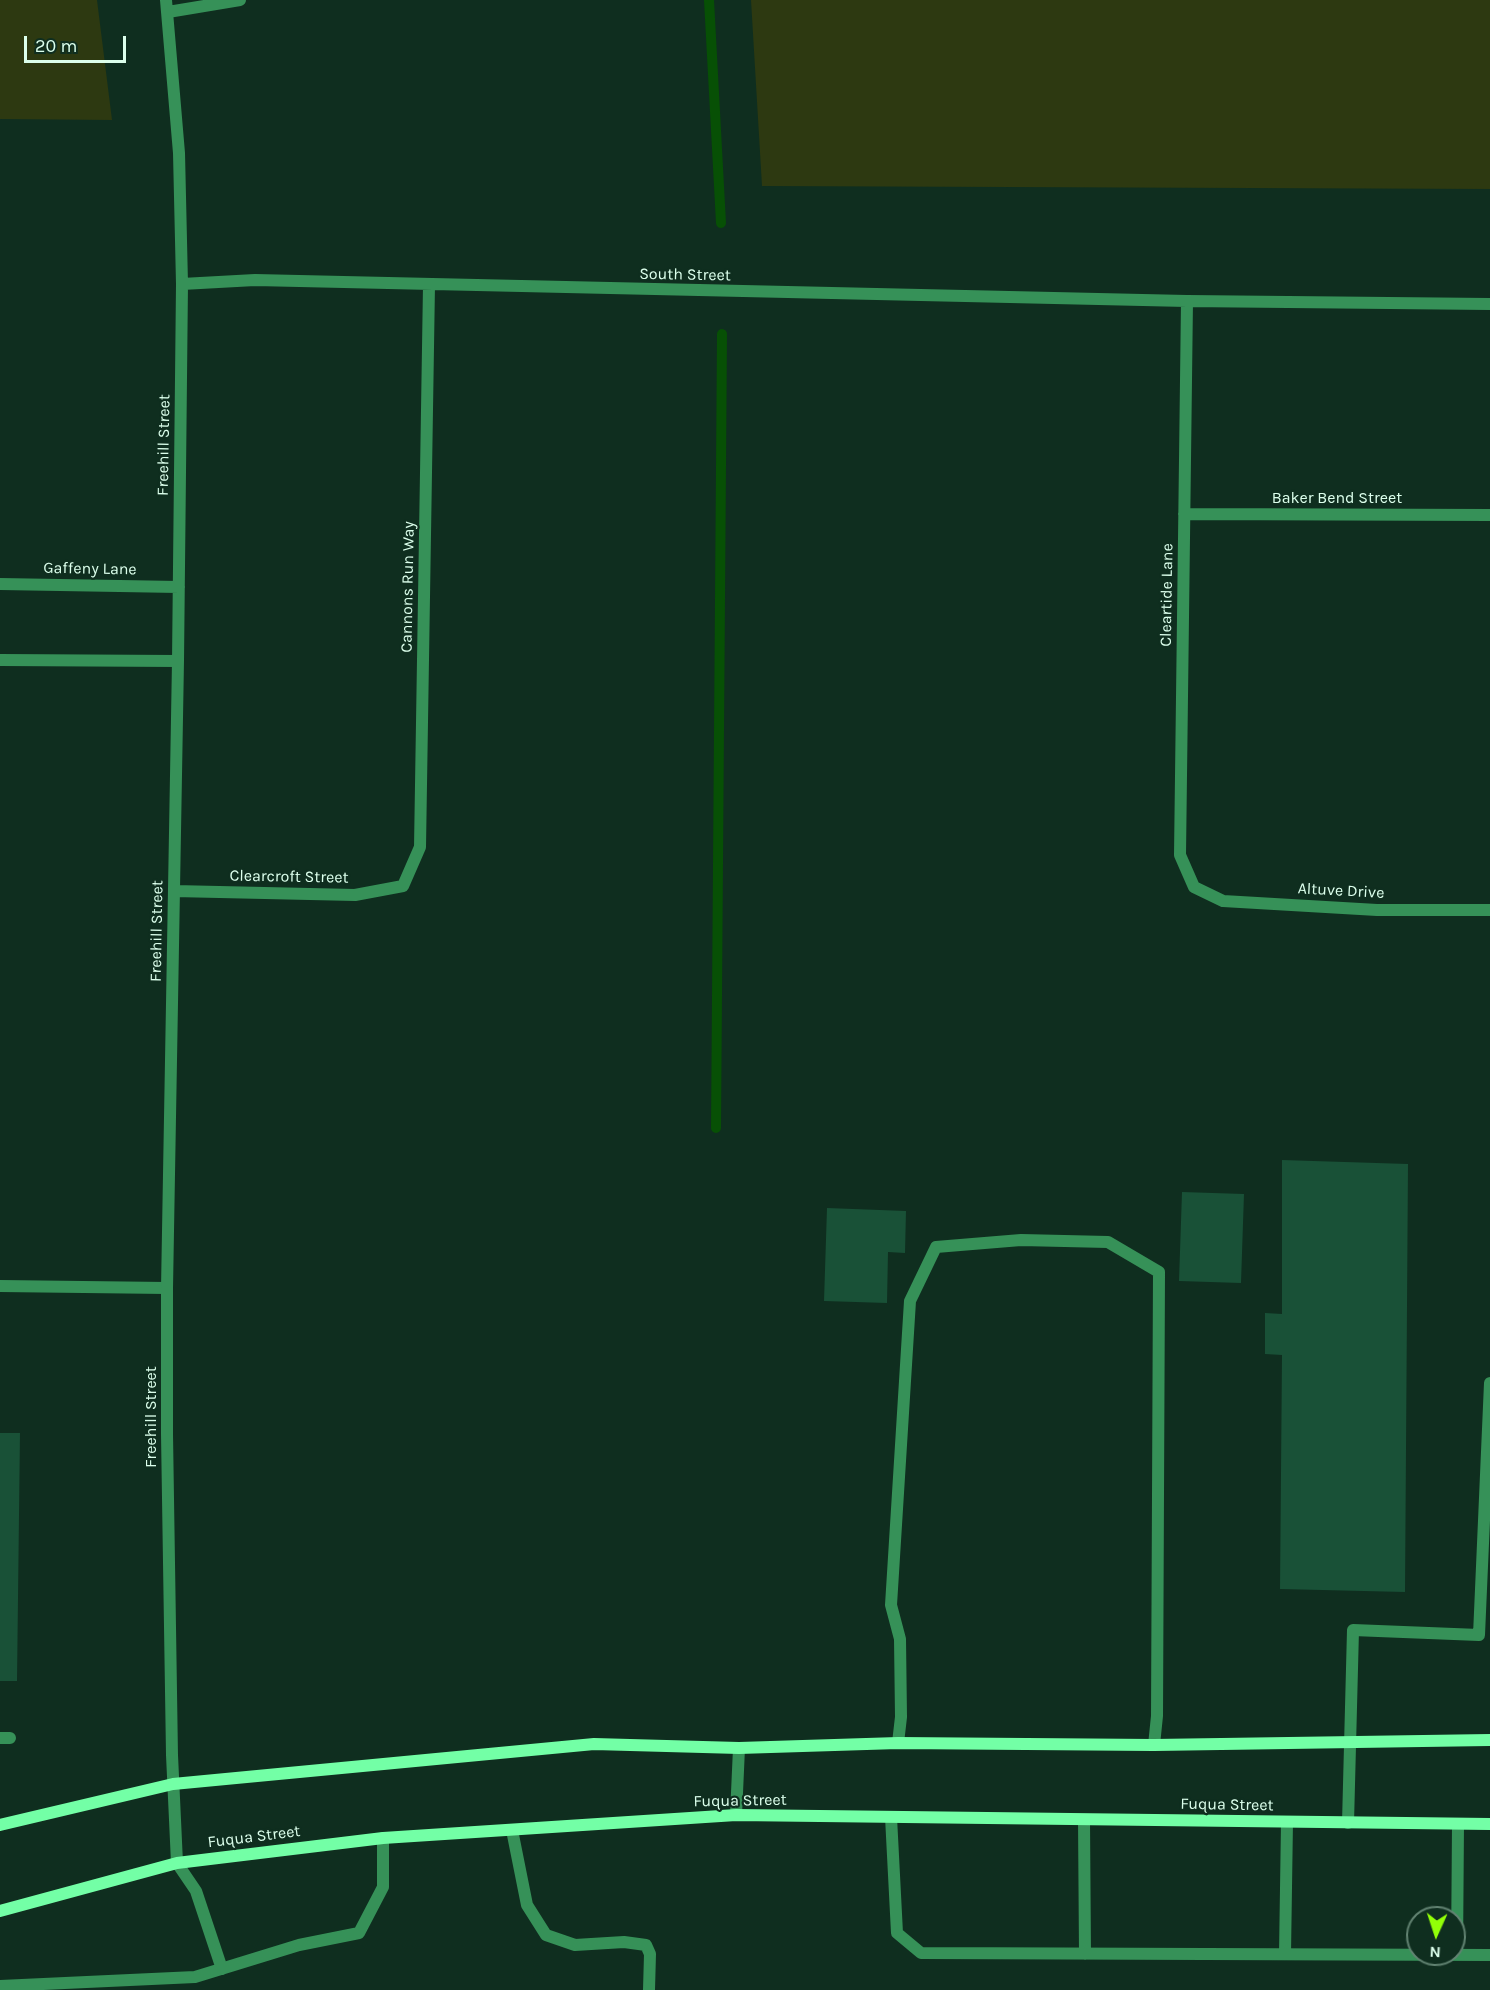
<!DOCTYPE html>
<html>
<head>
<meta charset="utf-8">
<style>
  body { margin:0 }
  #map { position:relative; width:1490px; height:1990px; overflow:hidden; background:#0f2e1f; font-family:Karla,sans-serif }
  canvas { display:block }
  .north { position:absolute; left:1406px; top:1906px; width:60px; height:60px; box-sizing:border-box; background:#0f2e1f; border:2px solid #618271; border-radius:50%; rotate:183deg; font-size:16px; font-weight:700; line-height:24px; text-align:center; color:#dcffec }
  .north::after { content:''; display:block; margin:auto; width:21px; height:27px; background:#92ff08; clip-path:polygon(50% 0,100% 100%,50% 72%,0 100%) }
  .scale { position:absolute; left:24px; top:36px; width:102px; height:27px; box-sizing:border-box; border:3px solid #dcffec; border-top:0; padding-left:8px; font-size:18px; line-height:21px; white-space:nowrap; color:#dcffec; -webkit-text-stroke:4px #0f2e1f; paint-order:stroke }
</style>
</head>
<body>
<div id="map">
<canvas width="1490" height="1990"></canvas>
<div class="north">N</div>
<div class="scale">20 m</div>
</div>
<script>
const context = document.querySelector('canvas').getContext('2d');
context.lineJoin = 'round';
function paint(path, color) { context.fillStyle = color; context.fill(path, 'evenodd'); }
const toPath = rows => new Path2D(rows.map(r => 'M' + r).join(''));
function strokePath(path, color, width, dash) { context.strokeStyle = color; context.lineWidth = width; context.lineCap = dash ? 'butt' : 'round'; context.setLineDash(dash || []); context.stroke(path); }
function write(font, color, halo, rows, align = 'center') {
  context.font = font + ' Karla,sans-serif'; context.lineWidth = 4.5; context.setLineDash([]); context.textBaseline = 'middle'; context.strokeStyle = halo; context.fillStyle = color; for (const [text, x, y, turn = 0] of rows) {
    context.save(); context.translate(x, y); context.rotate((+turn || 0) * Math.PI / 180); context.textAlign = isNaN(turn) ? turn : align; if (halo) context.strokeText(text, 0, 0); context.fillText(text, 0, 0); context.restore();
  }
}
paint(toPath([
  [0,0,97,0,112,120,0,119],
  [751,0,1490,0,1490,189,762,186]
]), '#2d3911');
strokePath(toPath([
  [709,0,721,223],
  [716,1128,722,334]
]), '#075005', 10);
paint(toPath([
  [1282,1160,1408,1164,1405,1592,1280,1589,1282,1355,1265,1354,1265,1313,1282,1314],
  [1182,1192,1244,1194,1241,1283,1179,1281],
  [827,1208,906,1211,905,1253,888,1252,887,1303,824,1301],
  [0,1433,20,1433,17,1681,0,1681]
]), '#195137');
strokePath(toPath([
  [0,1286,167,1288],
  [0,1738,10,1738],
  [898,1743,901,1717,900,1639,891,1605,910,1301,936,1247,1021,1240,1108,1242,1159,1272,1157,1716,1154,1745],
  [891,1817,897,1933,921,1953,1490,1955],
  [1084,1820,1085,1954],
  [1348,1823,1353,1630,1479,1635,1490,1383],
  [512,1830,527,1905,546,1935,575,1945,624,1942,646,1945,650,1954,649,1990],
  [177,1863,196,1891,222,1969],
  [1285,1954,1287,1822],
  [1457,1955,1458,1824],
  [0,1986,195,1977,299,1945,359,1933,383,1887,383,1838]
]), '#369158', 12);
strokePath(toPath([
  [166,0,179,153,182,284,178,661,167,1288,167,1434,172,1755,177,1863],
  [168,12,240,0],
  [182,284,255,280,1187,301,1490,304],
  [1187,301,1180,855,1194,887,1223,901,1377,910,1490,910],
  [1184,514,1490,515],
  [0,584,179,587],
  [0,660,178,661],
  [174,891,355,895,403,886,420,847,429,285],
  [736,1815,739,1748]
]), '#369158', 12);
strokePath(toPath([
  [0,1825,173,1784,594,1744,739,1748,898,1743,1154,1745,1490,1740],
  [0,1911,177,1863,383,1838,736,1815,1490,1824]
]), '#73ffa6', 12);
write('16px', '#dcffec', '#0f2e1f', [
  ["South Street",685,275,1],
  ["Freehill Street",164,445,-89],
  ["Baker Bend Street",1337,498],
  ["Gaffeny Lane",90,569,1],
  ["Cannons Run Way",408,587,-89],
  ["Cleartide Lane",1167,595,-89],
  ["Clearcroft Street",289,877,1],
  ["Altuve Drive",1341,891,3],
  ["Freehill Street",157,931,-89],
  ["Freehill Street",151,1417,-90],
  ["Fuqua Street",740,1801,-1],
  ["Fuqua Street",1227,1805,1],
  ["Fuqua Street",254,1837,-7]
]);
</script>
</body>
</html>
